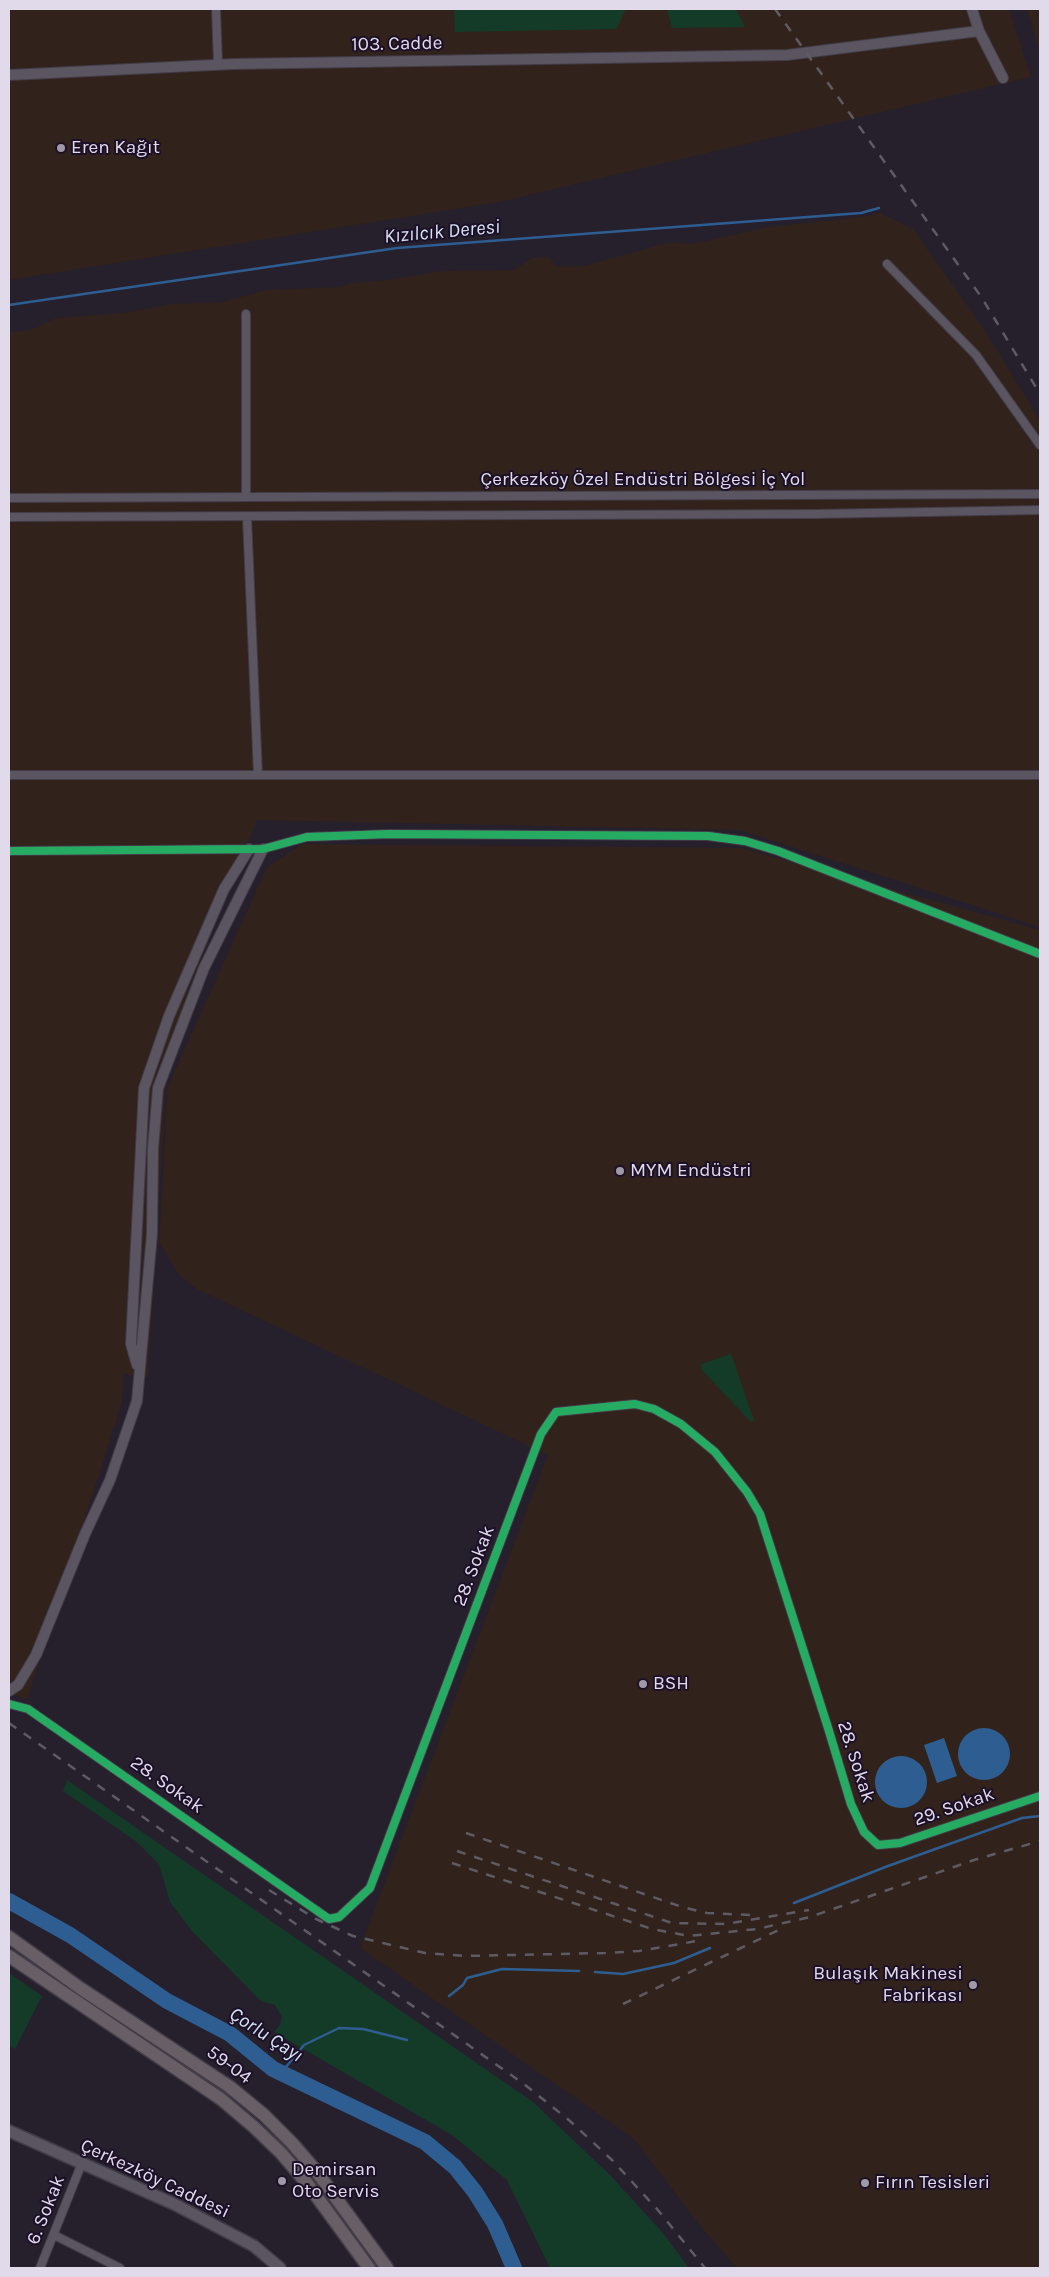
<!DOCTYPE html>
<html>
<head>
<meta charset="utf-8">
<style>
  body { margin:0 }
  #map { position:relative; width:1049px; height:2277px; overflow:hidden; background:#26202d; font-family:Karla,sans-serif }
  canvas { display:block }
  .frame { position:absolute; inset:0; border:10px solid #e1daeb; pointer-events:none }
</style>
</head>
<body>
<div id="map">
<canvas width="1049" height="2277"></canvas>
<div class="frame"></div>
</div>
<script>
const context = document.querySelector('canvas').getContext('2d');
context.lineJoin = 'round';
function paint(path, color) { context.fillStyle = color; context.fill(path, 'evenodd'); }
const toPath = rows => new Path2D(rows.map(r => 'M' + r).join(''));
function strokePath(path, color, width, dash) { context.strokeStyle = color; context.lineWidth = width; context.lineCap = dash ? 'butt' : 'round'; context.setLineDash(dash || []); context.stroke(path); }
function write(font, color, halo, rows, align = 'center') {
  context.font = font + ' Karla,sans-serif'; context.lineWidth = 4; context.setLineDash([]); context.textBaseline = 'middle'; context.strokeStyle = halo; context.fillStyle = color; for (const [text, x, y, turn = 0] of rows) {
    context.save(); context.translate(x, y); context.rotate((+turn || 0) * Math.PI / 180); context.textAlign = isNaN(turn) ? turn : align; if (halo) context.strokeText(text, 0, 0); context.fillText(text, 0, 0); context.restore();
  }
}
paint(toPath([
  [9,9,1009,9,1031,77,499,202,9,280],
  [1027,9,1040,9,1040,53,1039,49],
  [880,213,913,229,988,335,1040,421,1040,927,740,830,257,820,188,991,166,1087,148,1377,123,1374,122,1402,27,1700,9,1693,9,332,31,330,56,318,125,313,171,304,222,302,267,290,340,287,351,283,382,281,444,271,514,270,532,258,549,257,557,267,584,266,670,242,689,244,702,242,767,227,864,217],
  [302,844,741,848,1040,930,1040,2268,737,2268,702,2228,633,2138,360,1948,548,1455,197,1289,180,1276,159,1242,168,1086,267,867]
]), '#31231b');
paint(toPath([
  [454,9,626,9,616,29,455,32],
  [667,9,736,9,745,27,672,28],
  [731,1354,754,1420,751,1422,701,1369,701,1364],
  [67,1780,533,2102,610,2175,663,2233,689,2268,550,2268,507,2180,452,2135,274,2032,280,2025,282,2017,275,2005,261,2001,192,1931,170,1902,159,1864,137,1842,63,1791],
  [9,1973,42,1996,15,2049,9,2046]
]), '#143b28');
paint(toPath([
  '958 1754a26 26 0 1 1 52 0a26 26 0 1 1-52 0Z',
  [944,1738,957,1776,937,1783,924,1745],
  '875 1782a26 26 0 1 1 52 0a26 26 0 1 1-52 0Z'
]), '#2e5e91');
strokePath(toPath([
  [9,305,397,248,861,213,879,208],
  [794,1903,888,1866,1022,1818,1040,1816],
  [595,1972,623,1974,674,1963,710,1948],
  [449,1996,463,1985,467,1978,502,1969,579,1971],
  [281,2073,304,2045,339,2028,363,2029,407,2040]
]), '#2e5e91', 2.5);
strokePath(toPath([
  [9,1901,70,1935,167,2001,230,2034,273,2069,425,2142,455,2167,475,2192,495,2224,514,2268]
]), '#2e5e91', 16);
const minor = toPath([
  [216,9,218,64],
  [887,264,976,355,1040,445],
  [246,314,246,497],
  [9,498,1040,494],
  [9,517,815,514,1040,510],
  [247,517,258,775],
  [9,775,1040,775],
  [9,851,263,849,307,837,389,834,708,836,745,841,778,851,1040,954],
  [9,1704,28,1709,329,1919,339,1917,370,1888,541,1434,556,1412,635,1404,654,1409,681,1424,715,1452,747,1492,760,1514,829,1731,851,1804,864,1832,878,1845,900,1843,1040,1796],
  [54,2235,120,2268],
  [40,2268,82,2163]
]);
const tertiary = toPath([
  [972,9,979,31,1003,78],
  [9,75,233,64,787,55,979,31],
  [137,1365,131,1344,144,1088,169,1016,224,889,249,849],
  [9,1691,18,1685,36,1655,85,1534,110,1480,137,1401,152,1234,153,1148,158,1088,204,968,263,849]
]);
const secondary = toPath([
  [9,2131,174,2204,254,2246,280,2268]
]);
const primary = toPath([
  [9,1937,80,1988,230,2087,264,2115,292,2143,317,2172,387,2268],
  [9,1956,221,2099,254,2127,281,2153,306,2182,369,2268]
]);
strokePath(minor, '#413c48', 10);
strokePath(tertiary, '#413c48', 12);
strokePath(secondary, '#413c48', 14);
strokePath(primary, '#413c48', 15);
strokePath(minor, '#5a5560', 8);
strokePath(tertiary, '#5a5560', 10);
strokePath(secondary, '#5a5560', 11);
strokePath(primary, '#685e65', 12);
strokePath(toPath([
  [775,9,982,298,1040,394],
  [9,1723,524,2084,570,2121,612,2160,657,2209,705,2268],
  [466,1833,682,1907,707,1913,750,1915],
  [457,1851,672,1923,726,1924,809,1910],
  [452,1863,652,1929,689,1936,757,1929,810,1917,974,1860,1040,1841],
  [269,1890,316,1919,353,1936,425,1953,465,1956,605,1953,639,1951,697,1941],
  [623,2004,785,1927]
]), '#5f5b64', 2.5, [9, 9]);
strokePath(toPath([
  [9,851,263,849,307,837,389,834,708,836,745,841,778,851,1040,954],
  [9,1704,28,1709,329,1919,339,1917,370,1888,541,1434,556,1412,635,1404,654,1409,681,1424,715,1452,747,1492,760,1514,829,1731,851,1804,864,1832,878,1845,900,1843,1040,1796]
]), '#26ab63', 8);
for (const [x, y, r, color] of [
  [61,148,5,"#a099a8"],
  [620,1171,5,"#a099a8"],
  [643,1684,5,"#a099a8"],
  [973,1985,5,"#a099a8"],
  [282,2181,5,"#a099a8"],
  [865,2183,5,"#a099a8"]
]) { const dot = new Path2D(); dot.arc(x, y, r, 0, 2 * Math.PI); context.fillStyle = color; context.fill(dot); strokePath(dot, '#1c1028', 2); }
write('19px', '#e1daeb', '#1c1028', [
  ["103. Cadde",397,44,-1],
  ["Çerkezköy Özel Endüstri Bölgesi İç Yol",643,480],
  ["28. Sokak",474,1566,-69],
  ["28. Sokak",856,1762,72],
  ["28. Sokak",167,1785,35],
  ["29. Sokak",954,1807,-19],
  ["59-04",229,2065,36],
  ["Çerkezköy Caddesi",155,2179,25],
  ["6. Sokak",46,2210,-68]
]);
write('19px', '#e1daeb', '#1c1028', [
  ["Eren Kağıt",71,148],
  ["MYM Endüstri",630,1171],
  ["BSH",653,1684],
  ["Bulaşık Makinesi",963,1974,"right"],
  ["Fabrikası",963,1996,"right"],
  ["Demirsan",292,2170],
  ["Oto Servis",292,2192],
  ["Fırın Tesisleri",875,2183]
], 'left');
write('italic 20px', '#d6e4f4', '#1c1028', [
  ["Kızılcık Deresi",442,232,-5],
  ["Çorlu Çayı",266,2035,33]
]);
</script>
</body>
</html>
